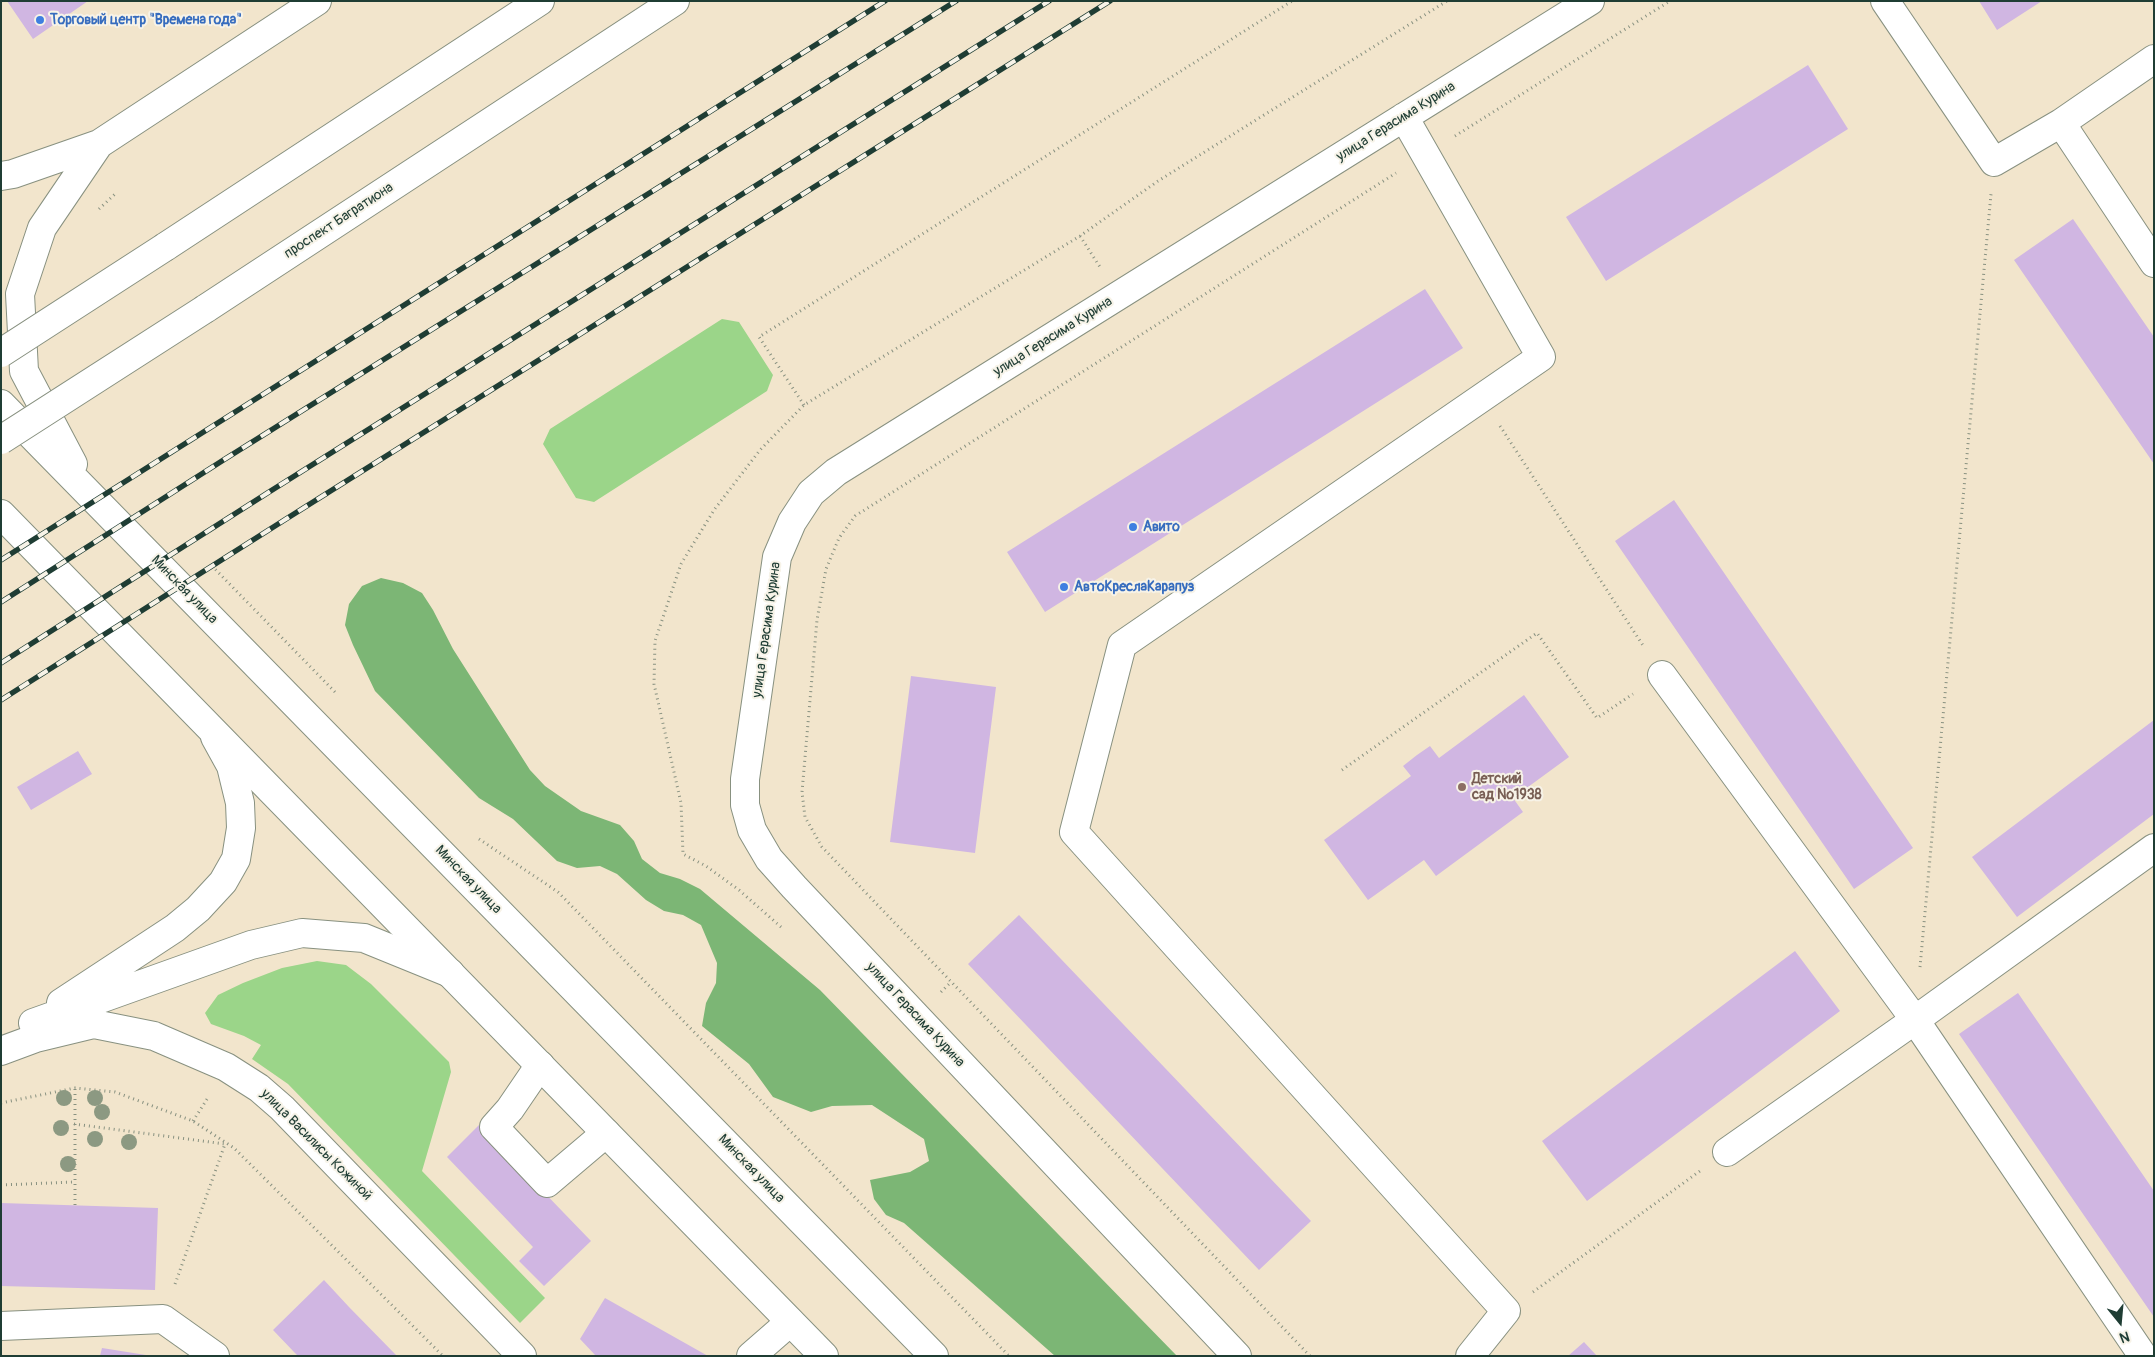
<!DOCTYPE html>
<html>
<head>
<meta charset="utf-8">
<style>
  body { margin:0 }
  #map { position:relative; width:2155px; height:1357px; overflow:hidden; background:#f2e5cc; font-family:Pangolin,sans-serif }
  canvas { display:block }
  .frame { position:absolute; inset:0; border:2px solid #1f3d34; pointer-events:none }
  .north { position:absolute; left:2095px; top:1297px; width:50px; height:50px; -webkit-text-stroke:4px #f7f3e8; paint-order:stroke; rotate:163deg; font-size:14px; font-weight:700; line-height:20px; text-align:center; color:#1f3d34 }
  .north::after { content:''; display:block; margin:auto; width:18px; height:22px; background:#1f3d34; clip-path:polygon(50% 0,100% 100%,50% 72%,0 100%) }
</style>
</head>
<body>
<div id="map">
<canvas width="2155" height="1357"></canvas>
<div class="frame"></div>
<div class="north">N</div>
</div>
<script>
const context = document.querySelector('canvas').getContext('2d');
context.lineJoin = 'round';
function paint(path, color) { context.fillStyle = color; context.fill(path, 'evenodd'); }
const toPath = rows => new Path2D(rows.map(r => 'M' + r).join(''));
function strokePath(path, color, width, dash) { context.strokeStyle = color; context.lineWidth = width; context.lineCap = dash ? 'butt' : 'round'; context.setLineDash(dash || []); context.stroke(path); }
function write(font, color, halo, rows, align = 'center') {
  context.font = font + ' Pangolin,sans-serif'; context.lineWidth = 4; context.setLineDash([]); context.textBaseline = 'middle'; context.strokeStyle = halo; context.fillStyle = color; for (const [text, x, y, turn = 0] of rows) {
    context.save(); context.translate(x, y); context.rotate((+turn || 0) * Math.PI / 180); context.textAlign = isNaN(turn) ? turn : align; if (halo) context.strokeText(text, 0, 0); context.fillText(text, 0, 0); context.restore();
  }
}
paint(toPath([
  [722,319,739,322,773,375,767,391,594,502,576,498,543,444,550,429],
  [317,961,346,965,371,984,449,1062,451,1072,422,1171,545,1298,520,1323,288,1084,252,1059,261,1045,244,1036,211,1024,205,1013,218,995,243,983,282,968]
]), '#9bd589');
paint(toPath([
  [381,578,403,583,422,593,433,610,453,649,530,770,545,786,581,811,620,825,634,841,642,859,660,873,680,879,700,889,820,990,1177,1356,1055,1356,904,1223,886,1215,874,1199,870,1180,910,1172,929,1161,924,1139,872,1105,832,1106,811,1112,773,1097,749,1064,702,1026,706,1003,716,983,717,963,701,925,683,915,664,911,646,900,617,874,600,866,577,868,557,861,513,819,479,798,375,691,353,645,345,625,349,604,362,586]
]), '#7cb675');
paint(toPath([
  [7,1,88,1,33,39],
  [1979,1,2042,1,1997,30],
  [1808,65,1848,129,1606,281,1566,217],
  [2073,219,2154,337,2154,464,2014,260],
  [1425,289,1463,348,1045,612,1007,552],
  [1674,500,1913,848,1854,889,1615,541],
  [911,676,996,687,975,853,890,842],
  [1524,695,1569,757,1513,798,1523,812,1436,876,1424,860,1368,900,1324,840,1411,776,1403,766,1417,755,1430,746,1439,758],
  [2154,720,2154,814,2017,917,1972,857],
  [78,751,92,774,31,810,17,787],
  [1019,915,1311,1221,1259,1270,968,964],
  [1795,951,1840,1011,1587,1201,1542,1141],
  [2018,993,2154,1191,2154,1317,1959,1034],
  [479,1125,591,1241,544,1286,519,1261,533,1247,447,1157],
  [1,1203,158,1208,155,1290,1,1286],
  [324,1280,349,1307,397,1356,298,1356,294,1352,273,1330],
  [605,1298,708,1356,596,1356,580,1339],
  [1584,1342,1597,1356,1568,1356],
  [102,1348,146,1355,146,1356,100,1356]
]), '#d0b6e2');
const minor = toPath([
  [1885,1,1994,162,2061,123,2154,263],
  [1404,117,1541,357,1122,645,1074,832,1506,1311,1470,1356],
  [2061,123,2154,59],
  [1662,675,1915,1020,2143,1356],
  [61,1003,175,928,198,909,223,882,236,859,241,828,240,803,231,766,215,737],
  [33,1023,251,945,302,933,364,938,450,973],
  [1,1051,36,1038,94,1024,154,1036,226,1067,259,1088,282,1108,522,1356],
  [540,1065,510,1109,494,1127,547,1183,606,1133],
  [1727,1152,1915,1020,2154,848],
  [1,1326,163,1319,215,1356],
  [751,1356,790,1322],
  [1237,1356,794,887,769,859,752,830,745,805,745,779,777,557,792,522,811,493,836,472,1590,1]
]);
const major = toPath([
  [1,176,13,174,99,144,317,1],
  [165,247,540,1],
  [205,309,675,1],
  [1,404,934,1356],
  [73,464,24,371,20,294,42,228,99,144],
  [1,514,824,1356]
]);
strokePath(minor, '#889180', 30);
strokePath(major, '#889180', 30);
strokePath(toPath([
  [1455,136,1670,1],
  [99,209,115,194],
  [1080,236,1100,267],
  [804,405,759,337,1292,1],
  [1500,426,1644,647],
  [212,566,335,692],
  [1342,770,1537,633,1597,718,1633,694],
  [479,839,558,892,1009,1356],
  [781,927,739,890,706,866,683,854,681,803,654,684,655,641,681,564,714,510,760,450,804,405,1080,236,1158,181,1447,1],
  [1920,967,1991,194],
  [941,992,951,982],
  [1,1103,75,1088,115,1092,193,1121,234,1148,443,1356],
  [193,1121,209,1096],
  [74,1124,225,1144,174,1287],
  [1,1185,74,1182],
  [75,1205,75,1088],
  [1533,1292,1700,1171],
  [1310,1356,822,847,805,817,802,792,817,620,826,569,839,538,855,516,1396,173]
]), '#889180', 3, [1, 4]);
strokePath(minor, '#fff', 28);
strokePath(major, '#fff', 28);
const rail = toPath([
  [1,560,885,1],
  [1,602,225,459,956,1],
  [1,663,269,492,1049,1],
  [1,700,286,519,1110,1]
]);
strokePath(rail, '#1f3d34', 5.5);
strokePath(rail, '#f7f3e8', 4, [11]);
const majorBridge = toPath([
  [1,353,165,247],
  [1,440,205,309]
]);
strokePath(majorBridge, '#889180', 30, []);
strokePath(majorBridge, '#fff', 28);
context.fillStyle = '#8c9982';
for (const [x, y] of [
  [64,1098],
  [95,1098],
  [102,1112],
  [61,1128],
  [95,1139],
  [129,1142],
  [68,1164]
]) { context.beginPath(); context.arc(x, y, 8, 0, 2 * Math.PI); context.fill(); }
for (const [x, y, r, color] of [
  [40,20,5,"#3f7fe0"],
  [1133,527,5,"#3f7fe0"],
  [1064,587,5,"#3f7fe0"],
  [1462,787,5,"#8d6e63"]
]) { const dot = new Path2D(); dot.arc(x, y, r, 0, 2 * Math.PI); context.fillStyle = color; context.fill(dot); strokePath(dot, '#f7f3e8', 2); }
write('bold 14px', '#366cbe', '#f7f3e8', [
  ["Торговый центр \"Времена года\"",50,20],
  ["Авито",1143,527],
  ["АвтоКреслаКарапуз",1074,587]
], 'left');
write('14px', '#1f3d34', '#f7f3e8', [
  ["улица Герасима Курина",1396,122,-32],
  ["проспект Багратиона",339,221,-33],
  ["улица Герасима Курина",1053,337,-32],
  ["Минская улица",184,590,46],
  ["улица Герасима Курина",767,630,-82],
  ["Минская улица",468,880,46],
  ["улица Герасима Курина",915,1015,47],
  ["улица Василисы Кожиной",316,1145,45],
  ["Минская улица",751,1169,46]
]);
write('bold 14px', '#785e54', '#f7f3e8', [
  ["Детский",1472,779],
  ["сад №1938",1472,795]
], 'left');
</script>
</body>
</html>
